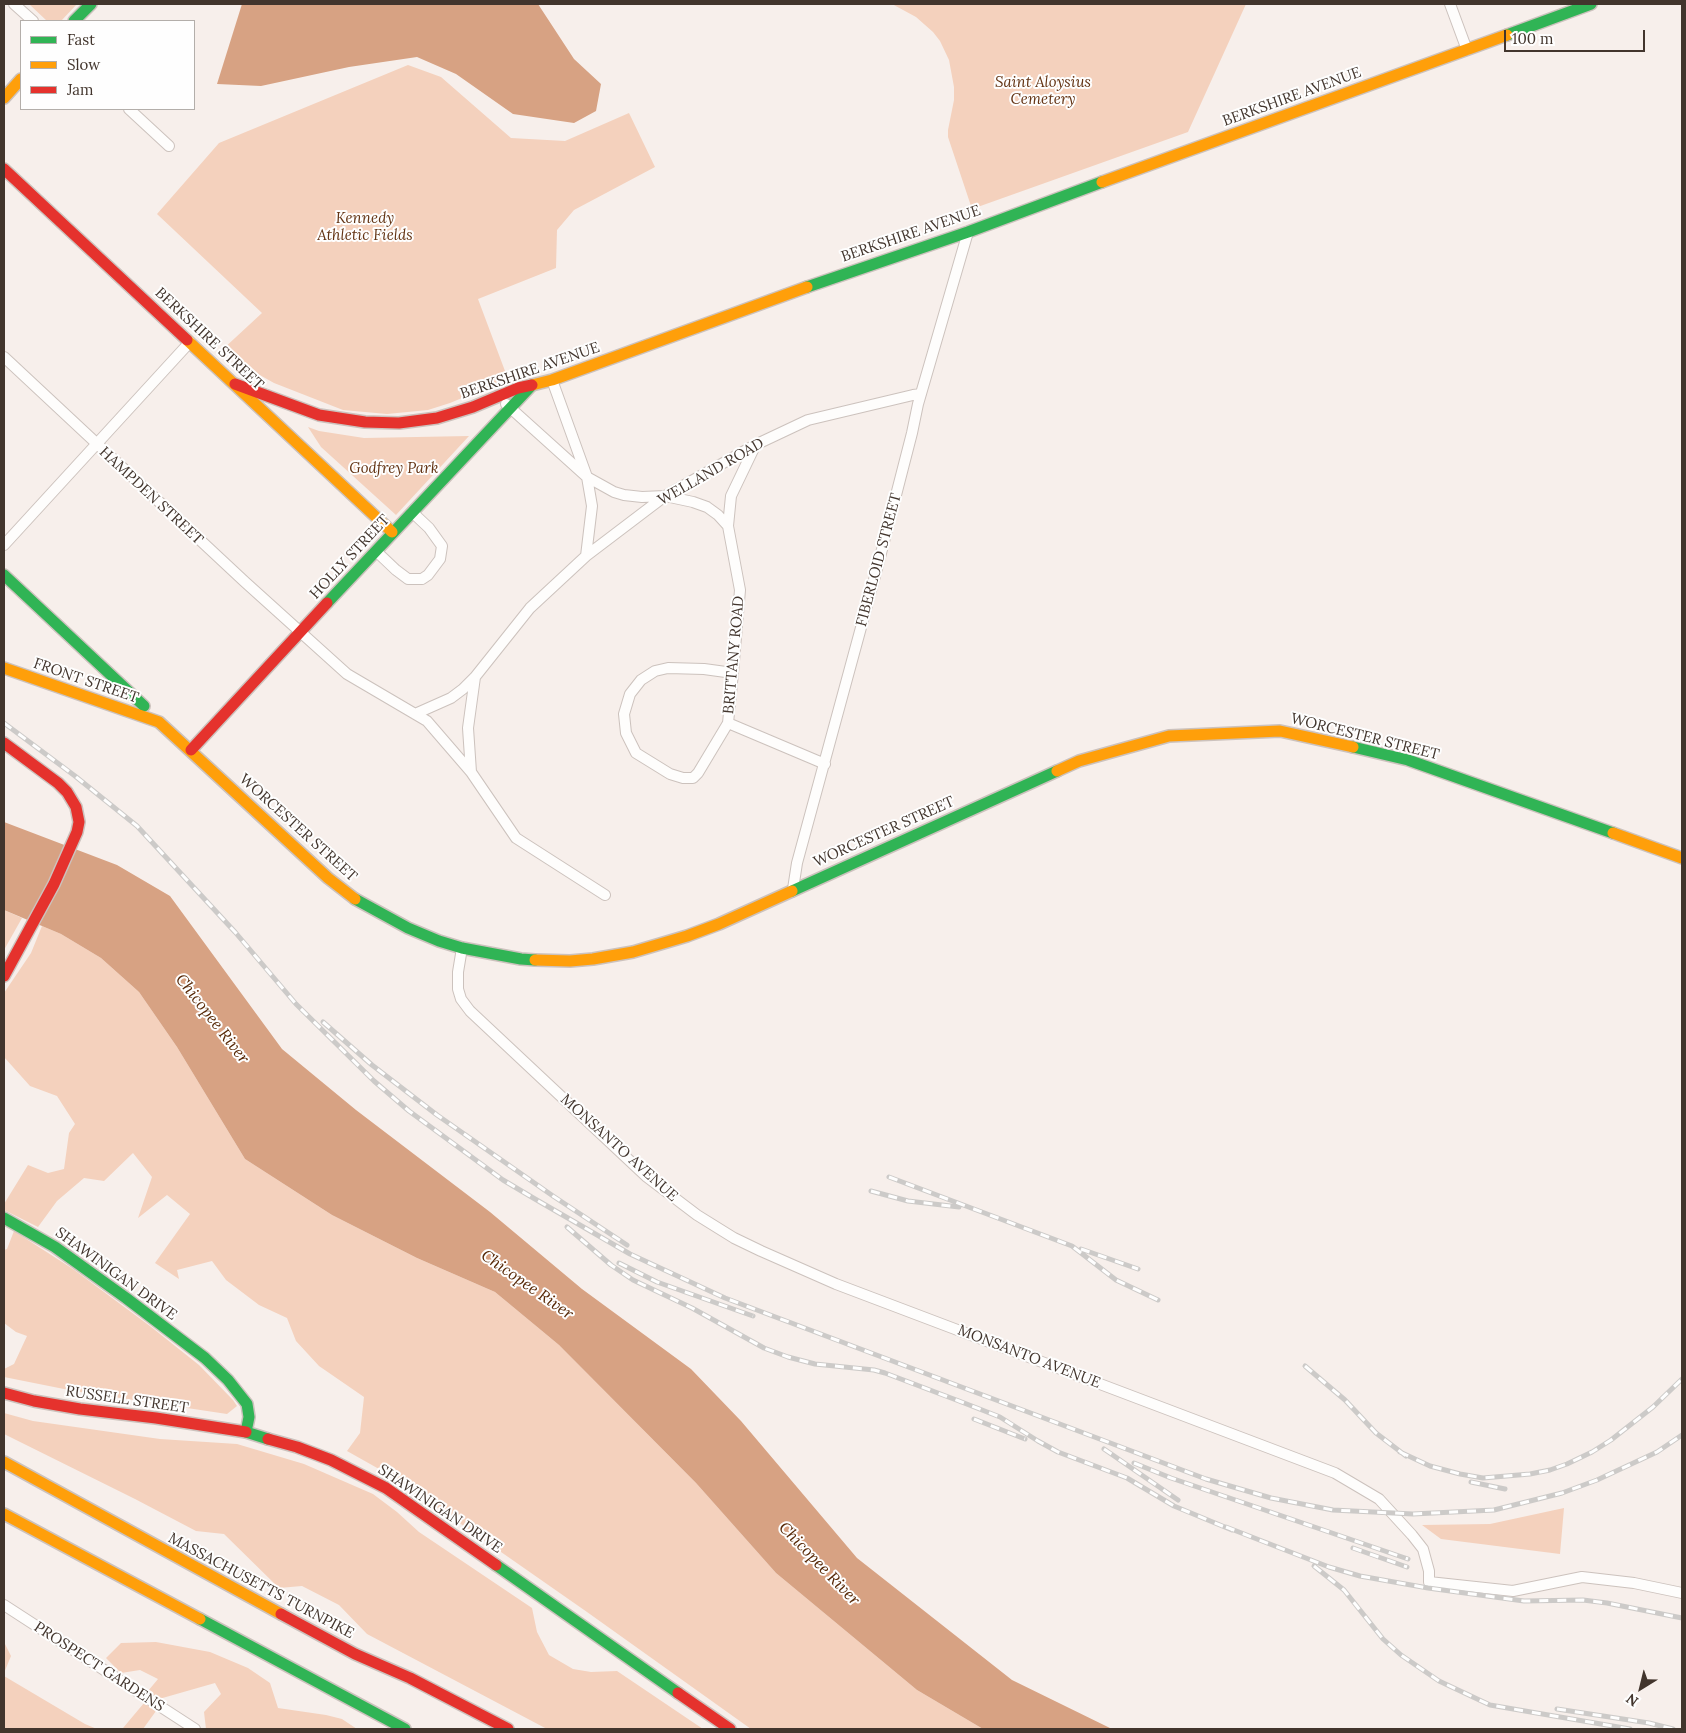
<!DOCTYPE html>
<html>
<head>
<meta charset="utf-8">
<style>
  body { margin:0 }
  #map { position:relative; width:1686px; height:1733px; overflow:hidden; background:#f7efeb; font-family:Lora,serif }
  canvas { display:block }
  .frame { position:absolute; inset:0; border:5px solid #42352d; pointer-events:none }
  .legend { position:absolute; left:20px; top:20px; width:175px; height:90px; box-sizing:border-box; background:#fefefe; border:1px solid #b3aeaa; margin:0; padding:6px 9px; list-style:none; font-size:15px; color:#42352d }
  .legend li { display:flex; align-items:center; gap:10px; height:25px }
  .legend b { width:25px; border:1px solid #b3aeaa }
  .north { position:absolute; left:1616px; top:1663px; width:50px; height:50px; -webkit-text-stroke:4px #fefefe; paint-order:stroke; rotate:216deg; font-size:14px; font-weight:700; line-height:20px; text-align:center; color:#42352d }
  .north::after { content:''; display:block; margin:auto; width:18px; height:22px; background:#42352d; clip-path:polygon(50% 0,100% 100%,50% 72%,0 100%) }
  .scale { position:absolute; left:1504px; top:30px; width:141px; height:22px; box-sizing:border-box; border:2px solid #42352d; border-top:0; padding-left:6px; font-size:15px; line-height:18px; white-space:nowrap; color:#42352d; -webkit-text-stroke:4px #fefefe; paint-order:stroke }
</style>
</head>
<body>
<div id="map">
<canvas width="1686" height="1733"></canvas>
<div class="frame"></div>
<ul class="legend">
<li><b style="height:6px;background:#30b455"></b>Fast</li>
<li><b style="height:6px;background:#ff9f0a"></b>Slow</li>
<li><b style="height:6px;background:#e5322d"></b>Jam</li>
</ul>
<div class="north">N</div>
<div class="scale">100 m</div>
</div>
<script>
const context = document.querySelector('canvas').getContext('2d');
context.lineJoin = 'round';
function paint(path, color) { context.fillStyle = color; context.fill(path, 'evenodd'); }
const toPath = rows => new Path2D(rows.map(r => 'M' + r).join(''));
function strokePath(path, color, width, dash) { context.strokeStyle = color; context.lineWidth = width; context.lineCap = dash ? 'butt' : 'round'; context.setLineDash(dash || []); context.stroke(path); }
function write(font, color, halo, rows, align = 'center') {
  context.font = font + ' Lora,serif'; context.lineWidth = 4; context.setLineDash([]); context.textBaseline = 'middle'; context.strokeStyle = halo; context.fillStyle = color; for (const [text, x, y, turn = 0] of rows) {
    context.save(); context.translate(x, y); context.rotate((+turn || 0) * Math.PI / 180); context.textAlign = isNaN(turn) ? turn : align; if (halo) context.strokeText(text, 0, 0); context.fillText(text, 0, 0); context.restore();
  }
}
paint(toPath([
  [29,4,77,4,61,21,47,21],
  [892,4,1246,4,1188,132,972,209,948,137,948,130,954,100,954,87,949,60,940,41,933,32,916,17],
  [408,65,441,77,511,138,565,141,629,113,655,167,574,210,557,230,556,268,478,299,508,379,450,403,428,410,387,414,343,410,274,383,242,365,222,350,262,313,157,214,219,143],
  [308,427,319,431,364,438,469,436,396,515,321,447],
  [4,910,22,918,4,950],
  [42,926,61,934,101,958,139,992,177,1047,245,1159,332,1215,417,1258,495,1292,559,1345,696,1483,776,1573,917,1690,983,1729,751,1729,587,1612,395,1478,347,1451,360,1433,364,1397,319,1366,296,1341,287,1318,259,1305,226,1280,212,1261,177,1270,179,1279,155,1263,190,1214,167,1195,138,1218,152,1177,133,1153,104,1181,84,1178,57,1201,38,1227,4,1210,4,1204,28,1165,48,1173,64,1169,69,1133,75,1124,57,1096,30,1086,4,1057,4,993,31,953],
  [14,1231,73,1269,150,1326,199,1365,233,1400,237,1406,227,1414,74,1391,4,1377,4,1369,14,1364,27,1336,16,1332,4,1323,4,1250,7,1249],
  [4,1413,33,1421,160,1439,237,1444,304,1464,373,1494,397,1512,419,1532,532,1608,537,1632,549,1655,573,1669,591,1672,617,1671,703,1729,547,1729,367,1634,339,1605,302,1586,279,1588,224,1534,196,1531,135,1499,4,1434],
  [1564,1508,1560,1554,1441,1539,1422,1525,1490,1524],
  [4,1642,11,1656,4,1673],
  [156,1642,210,1652,248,1668,270,1683,278,1708,326,1715,342,1719,357,1729,206,1729,204,1712,221,1694,215,1683,159,1699,148,1691,158,1679,140,1670,121,1673,106,1658,121,1643],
  [4,1676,85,1724,97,1729,4,1729],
  [144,1703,156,1711,143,1729,116,1729,123,1728]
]), '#f4d1bd');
paint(toPath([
  [242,4,538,4,574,59,601,84,596,111,574,123,513,114,456,74,417,57,349,67,261,86,217,84],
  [4,822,117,865,170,896,282,1049,356,1110,490,1212,582,1289,691,1369,741,1421,857,1558,1012,1680,1112,1729,983,1729,917,1690,776,1573,696,1483,559,1345,495,1292,417,1258,332,1215,245,1159,177,1047,139,992,101,958,61,934,4,910]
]), '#d7a283');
const street = toPath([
  [14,4,33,21],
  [1450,4,1467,50],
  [129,109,169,146],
  [4,357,245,582,347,674,427,721,471,772,516,838,605,895],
  [552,380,587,477,614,492,624,495,642,497,665,496,693,502,707,507,718,515,728,526],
  [506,404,587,477,592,506,586,556],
  [4,545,190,342],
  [376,551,396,570,408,579,422,579,428,575,440,559,442,546,429,528,412,512],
  [733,673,704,669,668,668,655,671,641,680,630,694,624,714,626,733,636,753,670,774,683,778,693,778,698,773,728,723,733,673,740,590,728,526,731,496,755,446],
  [415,714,451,698,463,689,475,677],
  [728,723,825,764],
  [471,772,468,728,475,677,530,608,586,556,665,496,755,445,808,420,913,395,921,394],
  [793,889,797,863,878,565,912,433,918,404,968,232],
  [462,948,458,972,458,989,461,999,470,1011,647,1177,697,1215,734,1238,761,1251,836,1284,1335,1473,1379,1499,1412,1535,1423,1549,1429,1571,1429,1582,1513,1591,1582,1577,1634,1583,1682,1593],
  [4,1605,195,1729]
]);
const fast = toPath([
  [74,21,91,4],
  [1507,35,1591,4],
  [807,287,968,232,1102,182],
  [4,575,144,706],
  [327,603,532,385],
  [1353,747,1408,760,1613,833],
  [792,891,1057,771],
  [355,899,408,928,439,941,462,948,521,959,535,960],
  [4,1218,55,1247,126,1298,205,1358,228,1380,247,1404,249,1417,246,1432,268,1439],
  [496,1565,678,1693],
  [200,1619,405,1729]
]);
const slow = toPath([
  [4,98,21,79],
  [1102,182,1507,35],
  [187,340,392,532],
  [532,385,552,380,807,287],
  [4,668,159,722,328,878,355,899],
  [1057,771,1079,761,1169,736,1280,731,1353,747],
  [1613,833,1682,858],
  [535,960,570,961,593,959,633,952,687,936,719,924,792,891],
  [4,1462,281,1614],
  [4,1514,200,1619]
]);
const jam = toPath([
  [4,169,187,340],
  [235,384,319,415,365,422,399,423,437,418,473,407,518,388,532,385],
  [4,743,58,783,67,792,76,807,79,822,77,832,54,884,4,976],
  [191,750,327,603],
  [4,1393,34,1401,80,1409,156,1418,246,1432],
  [268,1439,297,1447,331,1460,386,1488,496,1565],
  [281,1614,355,1654,410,1678,508,1729],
  [678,1693,730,1729]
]);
strokePath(street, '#ccc2bd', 12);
strokePath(fast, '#ccc2bd', 14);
strokePath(slow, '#ccc2bd', 14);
strokePath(jam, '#ccc2bd', 14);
strokePath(street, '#fefdfc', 10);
strokePath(fast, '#30b455', 11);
strokePath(slow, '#ff9f0a', 11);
strokePath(jam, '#e5322d', 11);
const rail = toPath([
  [4,723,75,776,137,826,235,932,296,1004,374,1081,409,1111,503,1180,535,1199,630,1254,725,1298,1206,1479,1271,1498,1333,1510,1413,1514,1494,1510,1562,1493,1597,1480,1657,1452,1682,1435],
  [323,1022,372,1065,437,1115,553,1196,627,1245],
  [889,1177,1072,1246,1116,1280,1158,1300],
  [871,1191,908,1201,959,1207],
  [567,1227,611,1265,633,1280,692,1308,764,1348,788,1357,815,1364,874,1370,885,1373,959,1401,1000,1417,1038,1441,1058,1452,1127,1478,1174,1506,1232,1530],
  [1081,1249,1138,1269],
  [619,1263,657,1282,753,1316],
  [1305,1366,1345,1400,1376,1433,1406,1456],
  [974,1419,1025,1439],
  [1104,1449,1178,1500],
  [1400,1452,1430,1466,1460,1474,1483,1478,1530,1474,1550,1470,1567,1464,1592,1452,1611,1440,1653,1407,1682,1379],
  [1134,1463,1171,1478,1408,1559],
  [1471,1482,1505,1489],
  [1226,1527,1329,1567,1360,1576,1428,1588,1524,1601,1583,1600,1607,1603,1682,1618],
  [1353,1548,1407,1567],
  [1314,1566,1344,1590,1383,1639,1401,1655,1439,1681,1490,1705,1630,1729],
  [1557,1709,1649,1723,1673,1729]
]);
strokePath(rail, '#cccac8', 5);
strokePath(rail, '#fefefe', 3, [9]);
write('italic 15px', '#633313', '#fefefe', [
  ["Saint Aloysius",1043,83],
  ["Cemetery",1043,100],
  ["Kennedy",365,219],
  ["Athletic Fields",365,236],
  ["Godfrey Park",394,469]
]);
write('15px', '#42352d', '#fefefe', [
  ["BERKSHIRE AVENUE",1292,97,-20],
  ["BERKSHIRE AVENUE",911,234,-19],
  ["BERKSHIRE STREET",209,339,43],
  ["BERKSHIRE AVENUE",530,371,-19],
  ["WELLAND ROAD",711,472,-30],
  ["HAMPDEN STREET",151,496,43],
  ["HOLLY STREET",350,557,-47],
  ["FIBERLOID STREET",879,560,-75],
  ["BRITTANY ROAD",734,655,-85],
  ["FRONT STREET",86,681,19],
  ["WORCESTER STREET",1365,737,14],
  ["WORCESTER STREET",298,828,42],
  ["WORCESTER STREET",884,832,-24],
  ["MONSANTO AVENUE",619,1148,42],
  ["SHAWINIGAN DRIVE",116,1274,36],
  ["MONSANTO AVENUE",1029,1357,21],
  ["RUSSELL STREET",127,1400,8],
  ["SHAWINIGAN DRIVE",440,1509,34],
  ["MASSACHUSETTS TURNPIKE",261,1586,28],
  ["PROSPECT GARDENS",99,1667,33]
]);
write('italic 16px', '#572806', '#fefefe', [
  ["Chicopee River",212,1019,52],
  ["Chicopee River",527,1285,35],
  ["Chicopee River",819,1564,46]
]);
</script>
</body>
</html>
